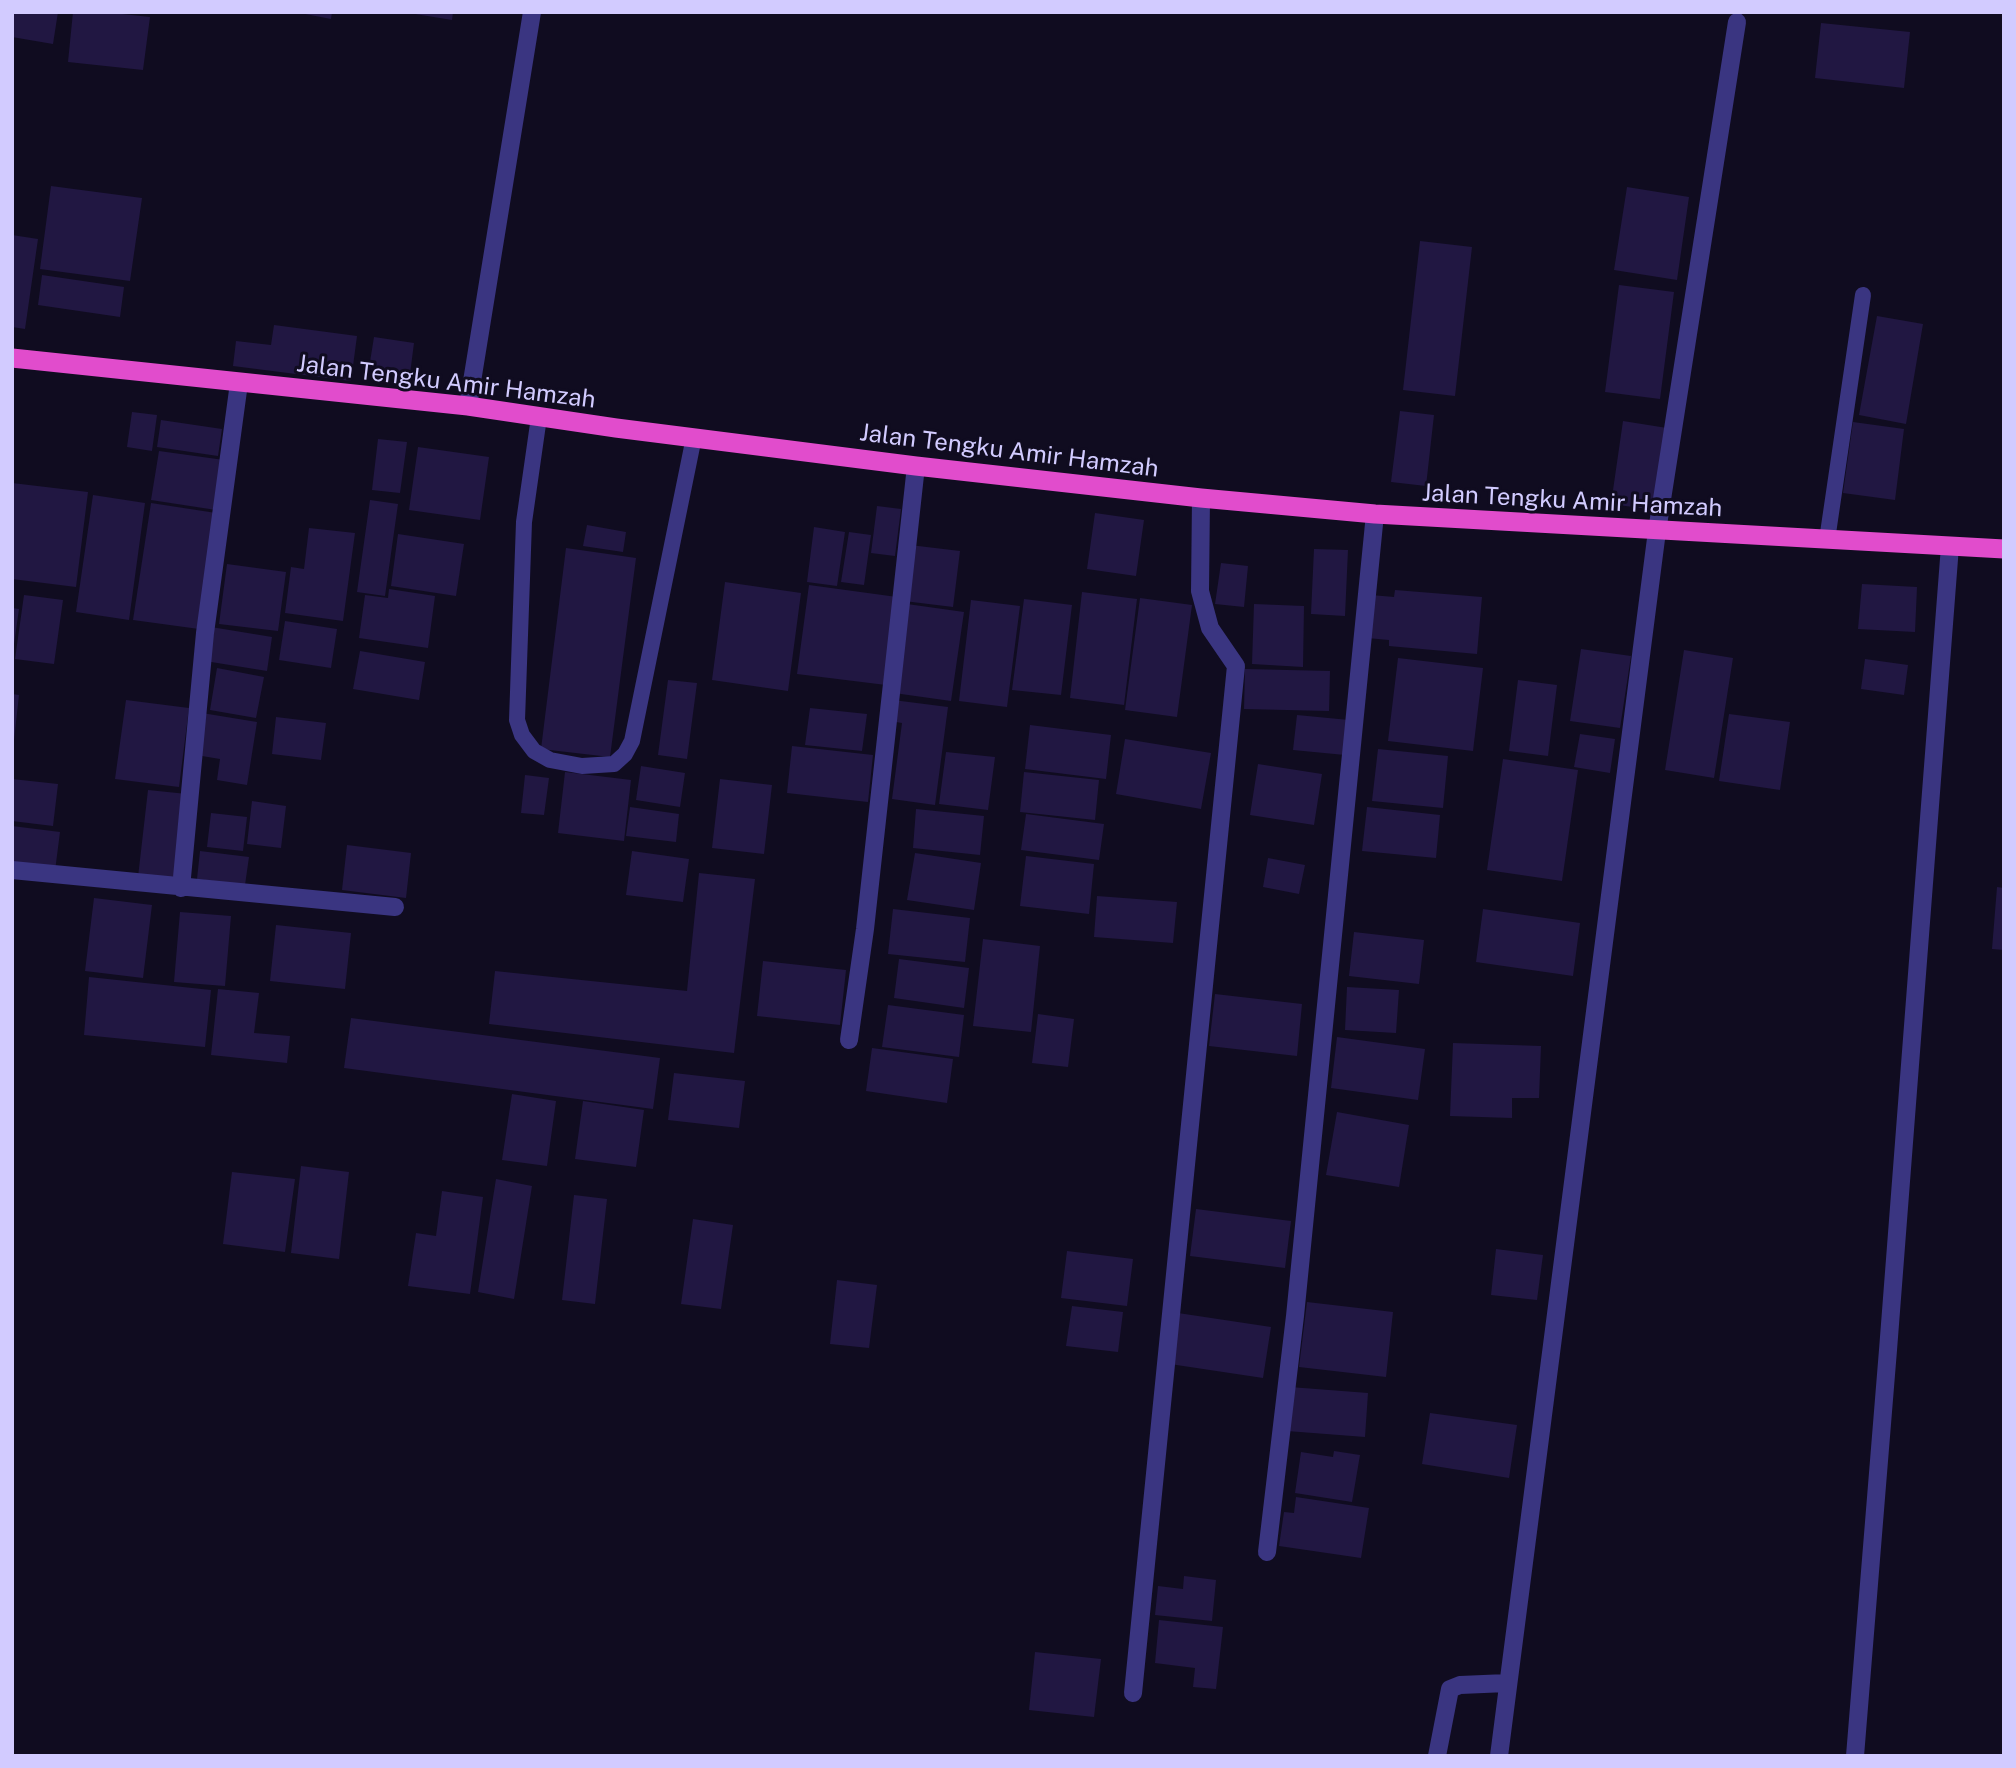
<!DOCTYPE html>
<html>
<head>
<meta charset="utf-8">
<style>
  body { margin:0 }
  #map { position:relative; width:2016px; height:1768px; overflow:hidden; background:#100c20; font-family:"Public Sans",sans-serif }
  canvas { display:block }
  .frame { position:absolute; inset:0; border:14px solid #d2cbff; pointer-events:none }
</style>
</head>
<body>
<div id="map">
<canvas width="2016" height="1768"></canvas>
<div class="frame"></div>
</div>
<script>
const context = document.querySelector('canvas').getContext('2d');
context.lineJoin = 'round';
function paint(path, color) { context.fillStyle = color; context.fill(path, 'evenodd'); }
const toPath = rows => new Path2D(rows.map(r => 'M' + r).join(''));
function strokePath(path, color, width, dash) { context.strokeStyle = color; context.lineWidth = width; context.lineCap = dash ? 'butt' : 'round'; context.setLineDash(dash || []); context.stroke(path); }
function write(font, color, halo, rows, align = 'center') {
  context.font = font + ' "Public Sans",sans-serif'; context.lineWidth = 6; context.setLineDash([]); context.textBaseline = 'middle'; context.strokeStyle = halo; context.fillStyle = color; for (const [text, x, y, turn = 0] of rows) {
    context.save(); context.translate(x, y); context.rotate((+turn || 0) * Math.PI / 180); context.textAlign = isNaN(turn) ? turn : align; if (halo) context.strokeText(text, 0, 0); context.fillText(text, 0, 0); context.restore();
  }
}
paint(toPath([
  [12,12,58,12,53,44,12,37],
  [73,12,104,12,150,17,143,70,68,62],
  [295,12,332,12,331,19],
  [403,12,453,12,452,20],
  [1821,23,1910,32,1904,88,1815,78],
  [51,186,142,198,130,281,40,269],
  [1627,187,1689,197,1677,280,1614,270],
  [12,235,38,239,25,329,12,327],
  [1420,241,1472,247,1455,396,1403,390],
  [42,275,124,287,120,317,38,305],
  [1619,285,1674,292,1660,399,1605,392],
  [1877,316,1923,324,1906,424,1859,415],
  [274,325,357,336,351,381,233,366,236,341,271,345],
  [374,337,414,343,410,374,369,368],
  [1400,411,1434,415,1426,486,1391,482],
  [132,412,157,415,152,451,127,447],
  [161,420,222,429,218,456,157,447],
  [1623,421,1667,428,1655,510,1611,504],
  [1853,422,1904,429,1895,500,1843,493],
  [378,439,407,442,400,493,372,490],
  [418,447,489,457,480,520,409,510],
  [159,451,224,460,216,510,151,500],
  [12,483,88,492,76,587,12,579],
  [93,495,145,503,129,620,76,612],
  [370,500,398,504,385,596,357,592],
  [151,503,216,513,199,629,133,620],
  [877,506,901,509,895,556,871,553],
  [1095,513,1144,520,1136,576,1087,569],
  [587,525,626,532,623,552,583,546],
  [814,527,845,532,837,586,807,582],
  [309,528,355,533,343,621,285,613,291,567,304,569],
  [849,532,871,535,864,585,841,582],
  [398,534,464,544,456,596,391,586],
  [910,545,960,551,953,607,904,601],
  [566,548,636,558,610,757,541,749],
  [1314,549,1348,550,1345,616,1311,614],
  [1221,563,1248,566,1244,607,1215,604],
  [227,564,286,572,278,631,219,624],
  [725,582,801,593,788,691,712,680],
  [1862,584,1917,587,1915,632,1858,629],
  [809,585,897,597,886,685,797,674],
  [389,589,435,596,428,648,359,638,365,595,388,598],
  [1395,590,1482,597,1477,654,1389,646,1389,640,1367,638,1371,595,1394,597],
  [1082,592,1137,599,1124,705,1070,698],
  [24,595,63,600,54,664,15,659],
  [1140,598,1192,605,1177,717,1125,710],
  [1024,599,1072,605,1061,695,1012,690],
  [971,600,1020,606,1007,707,959,701],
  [907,604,964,612,951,701,894,693],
  [1254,604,1304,606,1303,667,1252,664],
  [12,608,19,609,14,644,12,644],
  [285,621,337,629,331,668,279,660],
  [211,627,272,637,267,671,205,661],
  [1581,649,1631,656,1620,728,1570,721],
  [1684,650,1733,658,1714,778,1665,770],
  [360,651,425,662,419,700,353,689],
  [1398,658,1483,668,1473,751,1388,741],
  [1865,659,1908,665,1904,695,1861,689],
  [217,668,264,677,256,718,210,710],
  [1245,669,1330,671,1329,711,1244,709],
  [668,680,697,683,687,759,658,755],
  [1518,680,1557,685,1548,756,1509,751],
  [12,694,19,695,14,740,12,740],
  [126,700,189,708,179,787,115,779],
  [893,700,948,707,935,805,892,799,902,723,890,721],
  [810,708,867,714,862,751,805,745],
  [202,713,257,722,247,785,217,780,220,759,196,755],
  [1729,714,1790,722,1780,790,1719,781],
  [1297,715,1349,720,1345,755,1293,750],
  [276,717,326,723,321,760,272,754],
  [1030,725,1111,735,1106,779,1025,769],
  [1580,734,1615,739,1610,773,1574,767],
  [1125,739,1211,753,1201,809,1116,794],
  [792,746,873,755,868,802,787,793],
  [1378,749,1448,756,1443,808,1372,801],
  [946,752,995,757,988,810,939,804],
  [1503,759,1578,770,1562,881,1487,870],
  [1258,764,1322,774,1314,825,1250,815],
  [641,766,685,773,680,807,636,800],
  [565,772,631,780,624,841,558,833],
  [1024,772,1099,780,1095,820,1020,812],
  [525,775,549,778,544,815,521,813],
  [12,779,58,784,53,826,12,821],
  [720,779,772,785,764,854,712,848],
  [148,790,187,794,177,882,138,877],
  [252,801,286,806,281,848,247,844],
  [630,807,679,814,676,842,626,836],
  [1367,807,1440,815,1436,858,1362,851],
  [916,809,984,816,980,855,913,848],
  [211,813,247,817,243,851,207,847],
  [1026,814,1104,824,1099,860,1021,850],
  [12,826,60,832,55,871,12,866],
  [347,845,411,853,406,898,342,890],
  [200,851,249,857,245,885,197,879],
  [632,851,689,859,683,902,626,895],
  [915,853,981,863,974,910,907,900],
  [1026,856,1094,864,1089,914,1020,906],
  [1268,858,1305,865,1299,894,1263,887],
  [699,873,755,879,734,1053,489,1024,495,971,687,991],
  [1997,887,2004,888,2004,950,1992,949],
  [1097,896,1177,902,1173,943,1094,937],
  [94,898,152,905,143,978,85,971],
  [893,909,970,918,965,962,888,954],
  [1483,909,1580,923,1573,976,1476,962],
  [180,912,231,916,225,986,174,982],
  [276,925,351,933,345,989,270,981],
  [1354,932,1424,940,1419,984,1349,976],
  [983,939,1040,946,1031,1032,973,1026],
  [899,959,969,968,964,1008,894,998],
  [763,961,846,970,840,1025,757,1016],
  [89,977,211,990,205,1047,84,1035],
  [1347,987,1399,990,1396,1033,1345,1030],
  [218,989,259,993,254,1033,290,1036,287,1063,211,1055],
  [1215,994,1302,1004,1297,1056,1209,1046],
  [888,1005,964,1015,959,1057,882,1047],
  [1038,1014,1074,1019,1068,1067,1032,1063],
  [351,1018,660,1058,653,1109,344,1068],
  [1337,1037,1425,1049,1418,1100,1331,1088],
  [1453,1043,1541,1046,1539,1098,1512,1098,1512,1118,1450,1116],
  [872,1048,953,1059,947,1103,866,1091],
  [674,1073,745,1081,739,1128,668,1120],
  [512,1094,556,1101,547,1166,502,1160],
  [583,1101,644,1110,636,1167,575,1159],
  [1337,1112,1409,1125,1399,1187,1326,1175],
  [301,1166,349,1172,339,1259,291,1253],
  [232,1172,295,1179,285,1252,223,1244],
  [496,1179,532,1186,514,1299,478,1292],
  [442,1191,483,1197,470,1294,408,1286,416,1233,436,1236],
  [574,1195,607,1199,595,1304,562,1300],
  [1196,1209,1291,1221,1285,1268,1190,1256],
  [693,1219,733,1225,721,1309,681,1304],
  [1496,1249,1543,1255,1537,1300,1491,1295],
  [1067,1251,1133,1259,1127,1306,1061,1298],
  [837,1280,877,1285,869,1348,830,1344],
  [1307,1302,1393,1312,1386,1377,1299,1367],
  [1072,1306,1123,1312,1118,1352,1066,1346],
  [1178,1313,1271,1327,1263,1378,1170,1364],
  [1290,1387,1368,1393,1365,1437,1287,1431],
  [1430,1413,1517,1425,1509,1478,1422,1464],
  [1334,1451,1360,1455,1352,1502,1295,1493,1301,1452,1333,1457],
  [1296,1497,1369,1508,1361,1558,1279,1546,1284,1512,1294,1513],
  [1184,1576,1216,1580,1212,1621,1155,1615,1158,1586,1183,1589],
  [1159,1620,1223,1627,1216,1689,1193,1687,1195,1668,1155,1663],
  [1035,1652,1101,1659,1094,1717,1029,1710]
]), '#211742');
strokePath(toPath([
  [539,417,524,522,517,720,522,735,534,751,550,760,582,766,614,764,625,754,632,741,694,437],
  [1827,540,1863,295]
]), '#3a3581', 16);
strokePath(toPath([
  [468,406,532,12],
  [12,870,395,907],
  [181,888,205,633,239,383],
  [849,1040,865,929,916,466],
  [1267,1552,1295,1316,1375,514],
  [1133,1693,1236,666,1210,628,1200,591,1201,498],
  [1437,1756,1450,1689,1460,1685,1507,1683],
  [1499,1756,1657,531,1737,22],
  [1855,1756,1888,1350,1950,546]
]), '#3a3581', 18);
strokePath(toPath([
  [12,358,468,406,616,428,916,466,1201,498,1375,514,2004,549]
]), '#e14ccc', 19);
write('24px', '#d2cbff', '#100c20', [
  ["Jalan Tengku Amir Hamzah",446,382,7],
  ["Jalan Tengku Amir Hamzah",1009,451,7],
  ["Jalan Tengku Amir Hamzah",1572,501,3]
]);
</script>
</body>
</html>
